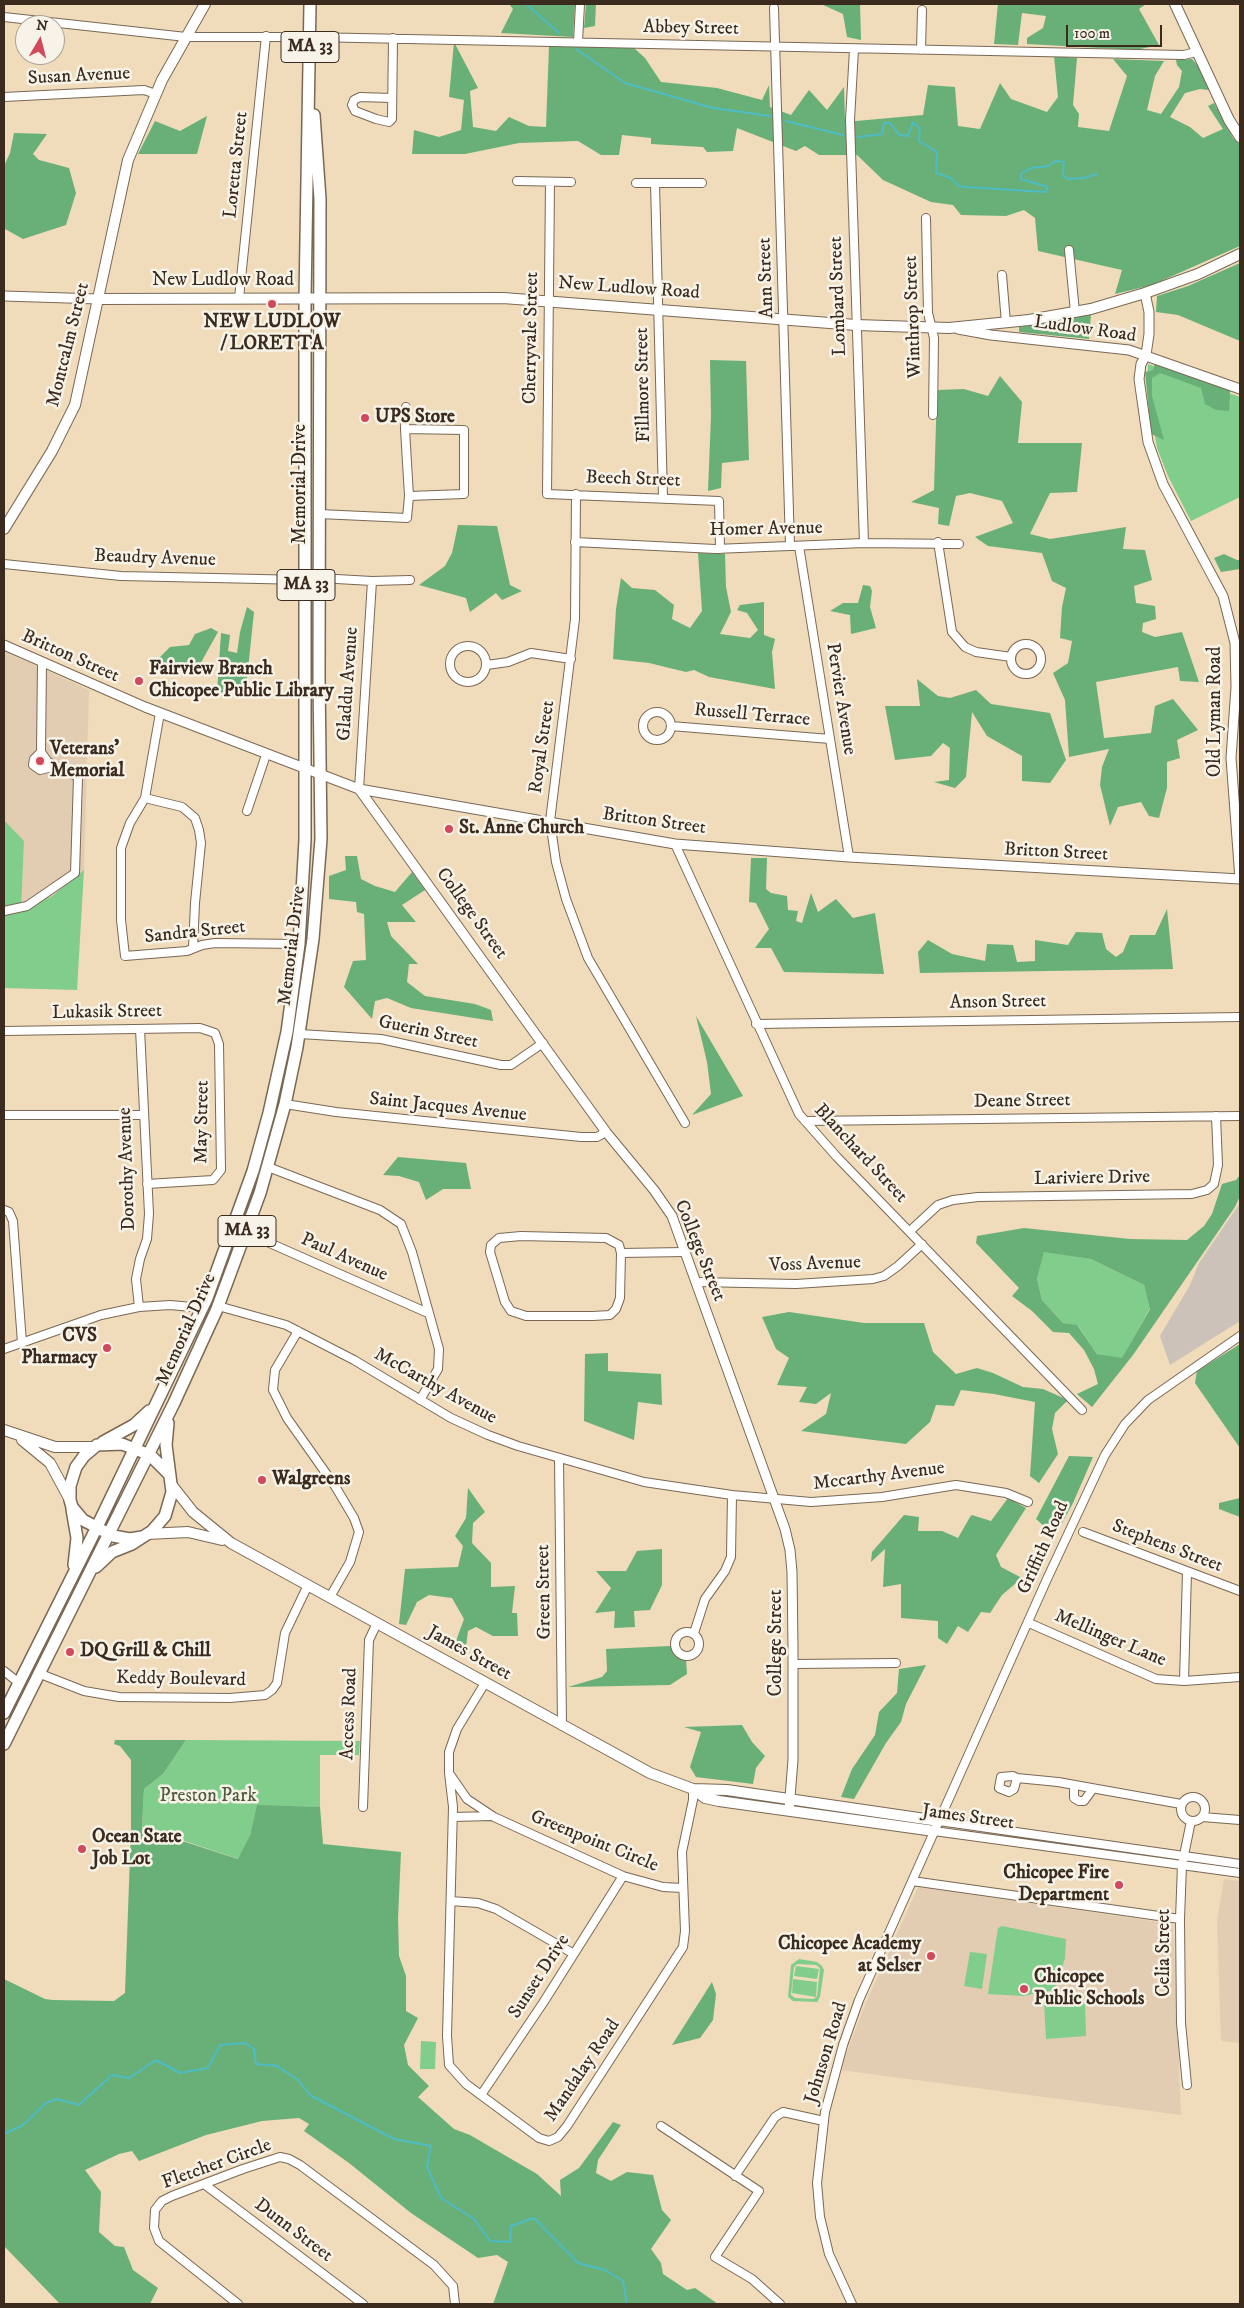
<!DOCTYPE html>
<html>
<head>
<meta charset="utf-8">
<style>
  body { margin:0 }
  #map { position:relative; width:1244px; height:2308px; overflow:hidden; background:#f0dbba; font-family:"IM FELL DW Pica",serif }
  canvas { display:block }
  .frame { position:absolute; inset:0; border:5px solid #3b2a1e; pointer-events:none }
  .north { position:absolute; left:15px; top:15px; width:50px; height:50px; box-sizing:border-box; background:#f7f3e8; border:1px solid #aca397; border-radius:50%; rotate:8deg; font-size:14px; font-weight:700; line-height:20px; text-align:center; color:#3b2a1e }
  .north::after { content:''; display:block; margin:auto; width:18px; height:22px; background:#d1495b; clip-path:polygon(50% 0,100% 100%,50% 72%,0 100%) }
  .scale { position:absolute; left:1066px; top:25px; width:96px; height:22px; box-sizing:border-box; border:2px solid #3b2a1e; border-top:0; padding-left:6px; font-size:15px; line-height:18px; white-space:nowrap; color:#3b2a1e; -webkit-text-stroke:4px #f7f3e8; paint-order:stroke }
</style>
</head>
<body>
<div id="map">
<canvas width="1244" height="2308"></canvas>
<div class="frame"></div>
<div class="north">N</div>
<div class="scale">100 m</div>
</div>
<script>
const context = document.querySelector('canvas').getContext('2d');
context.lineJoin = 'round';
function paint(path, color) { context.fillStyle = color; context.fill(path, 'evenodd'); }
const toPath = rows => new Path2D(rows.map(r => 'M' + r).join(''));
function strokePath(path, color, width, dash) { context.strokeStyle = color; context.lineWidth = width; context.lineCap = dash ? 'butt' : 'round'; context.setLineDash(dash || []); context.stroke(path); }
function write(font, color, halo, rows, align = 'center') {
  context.font = font + ' "IM FELL DW Pica",serif'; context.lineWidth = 5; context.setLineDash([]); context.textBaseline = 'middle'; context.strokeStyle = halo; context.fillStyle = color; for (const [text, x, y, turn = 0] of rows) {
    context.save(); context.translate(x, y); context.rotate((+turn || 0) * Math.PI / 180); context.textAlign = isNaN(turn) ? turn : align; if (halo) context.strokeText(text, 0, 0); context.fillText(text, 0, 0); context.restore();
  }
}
paint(toPath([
  [4,651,89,690,84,870,52,896,21,911,24,841,4,820],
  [1224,1879,1240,1881,1240,2043,1221,2041,1217,1920],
  [918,1887,1173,1924,1181,2115,840,2070,864,2007]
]), '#e3cdb2');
paint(toPath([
  [1240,1203,1240,1321,1170,1365,1160,1336,1190,1285,1199,1263]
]), '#ccc2b9');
paint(toPath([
  [1148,364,1240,397,1240,497,1191,521,1168,476,1157,448,1147,387],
  [4,820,24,841,21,911,52,896,84,870,77,990,4,988],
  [1044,1251,1091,1259,1144,1285,1150,1308,1122,1359,1097,1354,1078,1326,1063,1323,1042,1300,1037,1279],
  [186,1740,360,1741,359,1755,320,1755,320,1807,257,1806,250,1835,239,1859,142,1827,144,1789,163,1774],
  [1002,1926,1066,1939,1065,1958,1055,1990,1023,1996,988,1994,998,1928],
  [970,1952,987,1954,982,1989,964,1986],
  [799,1959,817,1962,822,1966,824,1970,820,1997,817,2002,793,2001,788,1997,791,1965],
  [797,1964,816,1965,820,1968,817,1996,814,1999,795,1998,791,1995,794,1967],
  [796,1966,819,1969,817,1979,794,1976],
  [793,1979,817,1982,816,1997,792,1993],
  [1085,2001,1086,2036,1046,2039,1044,2003],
  [421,2041,436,2042,435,2069,420,2069]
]), '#80cd8c');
paint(toPath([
  [509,4,575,4,573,37,501,33,513,9],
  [586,4,596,4,595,26,584,28],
  [821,4,860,4,861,40,847,37,843,14],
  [998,4,1146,4,1139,9,1159,45,1136,50,1027,44,1027,38,1043,28,1046,16,1022,13,1018,45,994,44],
  [454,42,478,88,470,91,473,127,496,131,509,117,529,126,546,127,549,46,634,48,645,58,661,82,717,88,762,100,769,85,770,107,791,115,809,90,827,110,844,87,845,120,856,121,923,115,928,85,955,87,958,126,980,129,1000,83,1011,99,1047,112,1058,97,1054,56,1077,58,1073,105,1079,114,1078,127,1109,131,1127,76,1113,59,1164,61,1155,76,1147,110,1161,114,1179,87,1182,71,1177,65,1176,60,1192,59,1199,67,1209,90,1200,89,1185,93,1170,117,1190,127,1203,138,1223,129,1208,106,1214,103,1233,138,1240,144,1240,246,1152,285,1115,294,1122,270,1038,251,1035,218,1024,210,1006,216,961,215,953,205,931,202,883,180,857,155,819,155,805,146,796,151,737,128,733,151,707,152,703,147,651,144,651,138,622,135,619,155,601,155,578,141,519,143,465,154,412,154,414,130,439,137,461,130,464,100,449,97],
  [207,116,197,154,138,154,155,121,180,131],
  [14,133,47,134,33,154,39,160,69,168,76,193,66,225,23,239,5,229,4,218,4,166,10,153],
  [1240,263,1240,341,1178,315,1156,312,1157,296,1188,286],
  [1091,314,1089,339,1019,332,1019,327],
  [710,360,746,361,749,460,722,463,721,488,708,491,711,416],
  [1155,362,1230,390,1229,411,1216,410,1205,404,1201,388,1160,373,1152,378,1152,396,1164,440,1151,434,1145,372,1153,370],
  [1000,376,1022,402,1018,443,1082,443,1077,492,1050,493,1030,534,1050,539,1126,527,1123,549,1145,550,1152,580,1134,586,1136,603,1155,606,1156,619,1143,623,1142,632,1155,637,1182,632,1199,682,1180,681,1178,667,1096,682,1104,738,1151,733,1155,706,1173,699,1198,730,1177,740,1180,758,1167,762,1167,788,1159,818,1149,816,1141,802,1118,807,1110,826,1100,785,1102,767,1109,749,1069,757,1065,700,1053,673,1068,663,1072,641,1060,638,1062,607,1066,588,1052,581,1042,553,988,546,975,537,1013,523,1002,501,970,493,956,496,949,526,938,524,939,508,911,502,934,490,937,390,964,389,988,396],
  [458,525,497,526,510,585,522,591,502,600,496,593,470,612,466,598,419,585,445,566,452,553],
  [698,553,725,554,726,587,731,612,720,634,750,638,758,630,747,613,737,610,740,605,764,602,764,635,775,639,772,652,775,689,709,677,694,670,686,672,649,663,613,659,616,609,621,578,632,588,655,590,674,605,672,619,690,628,702,611],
  [1224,554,1237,560,1240,560,1240,569,1221,572,1214,558],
  [863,585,870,586,872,591,870,607,876,628,851,634,850,615,830,611,843,603,858,603],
  [247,607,254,612,245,698,236,686,227,692,217,693,221,633,230,635,228,651,237,653,240,632],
  [211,628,218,632,194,675,185,666,172,663,171,676,156,661,170,647,189,645,195,634],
  [917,679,938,696,950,698,976,690,991,704,1050,713,1066,760,1050,783,1022,781,1022,756,987,736,972,712,966,777,955,788,934,782,949,780,950,748,943,743,931,756,895,760,885,706,920,706],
  [345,856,357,856,361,879,375,886,395,892,412,872,425,890,402,905,416,922,387,922,391,936,418,964,409,964,407,982,425,996,475,1004,491,1010,493,1021,411,1008,387,998,375,1001,372,1019,344,987,353,961,366,960,364,914,357,912,356,902,329,899,329,876,346,870],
  [751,858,767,858,766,889,771,893,787,896,788,910,798,911,796,921,802,923,811,893,818,912,836,899,853,918,875,913,884,974,784,972,771,948,755,948,769,929,756,903,749,902],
  [1167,909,1173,969,920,973,918,952,928,940,952,954,985,961,987,944,1013,945,1017,962,1035,961,1035,940,1068,945,1076,932,1102,933,1106,949,1116,957,1123,952,1130,935,1155,935],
  [696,1016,743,1096,692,1115,711,1094,707,1062],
  [398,1157,466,1163,471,1189,443,1189,426,1200,419,1182,399,1176,383,1175],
  [1240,1175,1240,1196,1235,1207,1133,1355,1092,1407,1077,1394,1098,1384,1094,1369,1084,1350,1069,1333,1053,1332,1032,1311,1012,1296,1019,1288,976,1243,977,1236,1024,1228,1130,1239,1187,1240,1204,1226,1212,1214,1222,1184,1236,1180],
  [1044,1252,1091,1259,1144,1285,1150,1309,1122,1358,1097,1354,1077,1325,1063,1323,1042,1300,1037,1279],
  [789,1312,864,1323,924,1323,933,1352,956,1374,977,1368,993,1373,1023,1387,1043,1389,1068,1400,1055,1413,1052,1429,1058,1454,1039,1483,1030,1476,1035,1402,994,1394,961,1390,954,1406,936,1405,930,1422,906,1444,801,1431,826,1414,831,1393,816,1404,799,1402,807,1387,777,1385,789,1358,776,1349,762,1317],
  [1240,1344,1240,1448,1195,1383,1197,1371],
  [608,1353,608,1371,661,1374,662,1405,638,1402,634,1440,584,1421,585,1354],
  [1069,1456,1093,1457,1073,1503,1055,1536,1036,1519],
  [468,1488,485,1512,473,1523,472,1543,491,1563,491,1587,515,1586,512,1613,517,1613,518,1636,493,1636,476,1627,468,1631,465,1655,452,1652,464,1619,452,1598,429,1595,417,1602,406,1625,399,1624,405,1569,458,1567,463,1546,455,1536,466,1518],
  [1008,1498,1026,1508,996,1555,1001,1567,1022,1578,1002,1595,990,1613,981,1612,968,1632,958,1626,947,1644,938,1638,938,1621,901,1618,901,1584,883,1587,885,1549,871,1562,872,1552,904,1515,919,1517,918,1531,942,1531,958,1538,970,1517,972,1515,991,1521],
  [1240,1498,1240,1517,1219,1509,1219,1503],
  [662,1549,662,1585,650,1610,634,1611,635,1627,614,1628,615,1611,595,1613,611,1588,596,1571,626,1571,637,1551],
  [670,1646,677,1657,686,1659,687,1674,670,1685,568,1687,602,1677,607,1671,606,1649],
  [926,1665,906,1704,901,1722,886,1743,854,1799,841,1797,852,1769,875,1735,879,1712,897,1693,899,1669],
  [742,1725,752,1742,765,1756,756,1768,753,1784,696,1777,690,1767,701,1732,684,1727],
  [115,1740,186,1740,163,1774,144,1789,142,1828,238,1859,250,1835,257,1805,320,1807,323,1844,401,1852,398,1918,399,1956,406,1976,406,2011,418,2018,404,2045,408,2065,429,2086,418,2097,454,2129,470,2135,537,2174,561,2196,560,2180,579,2168,613,2122,621,2125,598,2160,596,2173,611,2181,627,2172,653,2175,662,2210,671,2220,651,2249,661,2263,663,2274,687,2290,695,2288,718,2304,493,2304,508,2262,497,2255,478,2258,411,2213,349,2163,304,2131,309,2124,299,2118,262,2121,206,2135,139,2161,132,2151,119,2154,85,2170,101,2192,99,2232,115,2246,124,2247,133,2270,158,2288,150,2304,60,2304,4,2246,4,1979,45,1999,53,2000,114,2001,125,1993,131,1829,131,1760,120,1746,114,1744],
  [712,1982,716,1994,713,2020,700,2038,672,2045]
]), '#68b078');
strokePath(toPath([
  [526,4,559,33],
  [576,49,625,83,713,108,770,116],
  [786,121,843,135],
  [858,137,882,134,884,123,890,123,899,135,908,136,913,122,920,129,919,141,937,152,936,173,951,178,959,186,966,187,1046,192,1048,187,1021,179,1021,174,1031,168,1048,166,1056,161,1064,162,1063,176,1068,179,1084,178,1097,174],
  [4,2134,23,2125,46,2103,57,2099,79,2105,112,2075,129,2078,156,2060,180,2073,208,2068,220,2045,245,2043,254,2049,256,2064,277,2066,298,2080,310,2095,394,2139,431,2146,427,2167,441,2198,474,2219,490,2241,510,2242,511,2226,534,2218,578,2263,605,2270,623,2281,627,2304]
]), '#4ebcc4', 2);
const minor = toPath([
  [774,8,790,546],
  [4,17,186,37,310,37,1184,55,1196,52],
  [578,42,580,4],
  [854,49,850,120,864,543],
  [921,50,922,10],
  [4,97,144,90,156,94],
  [392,98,360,97,354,100,352,105,355,111,376,119,389,122,392,119,393,38],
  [517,181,571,182],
  [550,182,547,494,719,501,720,549],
  [636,183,702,183],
  [655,183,663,497],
  [926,218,928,313,934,338,933,415],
  [1069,250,1075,312],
  [1002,275,1006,323],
  [239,298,266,36],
  [405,429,406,407],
  [576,494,575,619,550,821,556,862,566,899,588,958,685,1123],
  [319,514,407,518,409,496,405,429,464,430,464,494,409,496],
  [575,542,715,549,864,543,959,544],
  [938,542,952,632,965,647,976,652,1011,657],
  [799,546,849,857],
  [4,564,121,576,306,580],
  [319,578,372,581,410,580],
  '1011 659a15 15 0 1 1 30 0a15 15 0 1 1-30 0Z',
  '450 664a18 18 0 1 1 36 0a18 18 0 1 1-36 0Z',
  [487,665,508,662,531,653,571,659],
  '643 726a14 14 0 1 1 28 0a14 14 0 1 1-28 0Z',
  [160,713,145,798,130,823,121,848,121,920,125,956,187,951,202,945,215,943,299,944],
  [671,726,830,739],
  [41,752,48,762,56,766,40,770,33,765,34,759,41,752,42,663],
  [359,789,372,581],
  [145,798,182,807,195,818,199,830,201,843,195,903,193,948],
  [247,811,266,755],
  [675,844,799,1114,837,1157,1082,1410],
  [4,911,27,906,75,873,78,777,56,766],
  [756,1024,1240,1017],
  [4,1031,200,1028,215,1033,219,1044,221,1170,213,1180,147,1184],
  [300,1034,381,1039,501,1065,511,1065,543,1043],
  [285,1104,336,1112,581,1137,597,1137,606,1132],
  [4,1115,143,1115],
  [805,1121,1240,1116],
  [268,1167,380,1210,401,1224,412,1252,439,1349,438,1369,420,1400],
  [4,1210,9,1212,13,1221,22,1343],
  [910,1231,938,1205,953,1200,978,1197,1192,1194,1207,1190,1214,1184,1218,1165,1216,1116],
  [247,1233,428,1313],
  [621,1253,619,1245,606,1238,521,1236,499,1238,491,1245,490,1252,505,1302,511,1311,526,1316,593,1316,610,1315,616,1309,620,1298,621,1253,685,1252],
  [696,1282,796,1284,873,1279,884,1276,898,1266,922,1244],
  [218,1306,286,1325,354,1360,451,1418,488,1435,518,1446,644,1482,732,1495,811,1502,882,1497,956,1485,1006,1493,1028,1502],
  [139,1307,136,1279,140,1259,147,1239,149,1214,140,1029],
  [298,1331,275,1370,273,1390,287,1418,335,1486,354,1518,359,1532,350,1562,330,1597],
  [4,1349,101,1315,139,1307,170,1305,203,1308],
  [559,1458,562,1726],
  [1083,1532,1240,1591],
  [1029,1623,1156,1679,1184,1681,1240,1677],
  '675 1644a12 12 0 1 1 24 0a12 12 0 1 1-24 0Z',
  [694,1633,705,1599,725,1571,731,1557,732,1495],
  [793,1664,896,1663],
  [4,1671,19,1683],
  [38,1673,84,1691,119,1697,230,1698,265,1695,272,1690,277,1683,285,1633,308,1585],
  [1184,1681,1187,1572],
  [485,1683,457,1729,449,1752,449,1773,467,1799,494,1817,623,1876,663,1887,683,1888],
  [449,1773,453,1807,447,2036,449,2065,466,2084,539,2138,549,2141,558,2137,567,2126,683,1947,685,1931,682,1852,693,1800,693,1789],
  [1017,1778,1014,1789,1009,1792,999,1788,1001,1777,1013,1776,1017,1778,1058,1782,1181,1804],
  [1074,1785,1074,1798,1079,1801,1084,1801,1092,1790],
  '1181 1809a12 12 0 1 1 24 0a12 12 0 1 1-24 0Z',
  [363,1807,369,1640,377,1623],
  [453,1817,491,1816],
  [1202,1817,1240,1820],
  [939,1821,1240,1864],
  [934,1831,1240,1873],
  [912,1881,1180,1919],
  [451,1901,478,1903,496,1909,574,1954],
  [1187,2085,1181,2023,1180,1919,1182,1865,1191,1821],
  [481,2095,543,2003,623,1876],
  [661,2126,759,2191,715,2257,752,2279,780,2304],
  [735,2176,775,2117,783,2112,824,2121],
  [204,2184,363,2304],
  [238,2304,159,2241,154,2228,155,2210,162,2201,172,2196,243,2169,280,2157,289,2159,300,2165,434,2265,453,2286,455,2304],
  [852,2304,829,2254,820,2217,817,2183,825,2112,843,2045,859,2000,1047,1579,1105,1455,1125,1424,1148,1400,1240,1336]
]);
const tertiary = toPath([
  [4,296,99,299],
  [958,329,991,335,1129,350,1240,389],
  [4,645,145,707,359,789,675,844,849,857,1240,879,1231,758,1236,687,1235,643,1223,596,1163,484,1148,442,1139,379,1141,364,1146,355,1149,334,1149,312,1145,293],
  [359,789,606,1132,654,1190,672,1216,785,1529,790,1550,792,1572,793,1647,793,1760,789,1810]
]);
const secondary = toPath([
  [1175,4,1229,120,1240,137],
  [99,299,503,298,856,325,949,328,1029,320,1091,309,1145,293,1198,274,1240,254],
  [4,529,52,451,75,405,128,160,162,80,205,4],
  [4,1430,55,1447,93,1447],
  [22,1440,50,1463,70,1500],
  [171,1484,193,1512,231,1543,650,1773,693,1789,705,1798,719,1801,934,1831],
  [147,1534,188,1532,222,1540],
  [693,1789,727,1790,939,1821]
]);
const primary = toPath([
  [103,1442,134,1425,149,1411],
  [72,1509,77,1538,74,1565],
  [142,1537,130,1539,113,1536,83,1520,72,1507,70,1500,70,1486,76,1467,84,1456,97,1445,122,1444,150,1455,170,1475],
  [96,1567,112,1552,132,1544,152,1531,165,1516,172,1492,166,1445,168,1423],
  [4,1713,96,1529,207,1298,253,1171,269,1113,287,1032,299,944,305,840,305,298,310,4],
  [4,1744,174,1403,217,1309,260,1193,285,1104,297,1047,313,939,321,839,319,678,320,199,314,115]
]);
strokePath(minor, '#7a6855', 10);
strokePath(tertiary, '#7a6855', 11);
strokePath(secondary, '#7a6855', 12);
strokePath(primary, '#7a6855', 14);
strokePath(minor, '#fff', 8);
strokePath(tertiary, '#fff', 9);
strokePath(secondary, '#fff', 10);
strokePath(primary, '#fff', 11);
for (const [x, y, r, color] of [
  [272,304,5,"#d1495b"],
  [365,418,5,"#d1495b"],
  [139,681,5,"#d1495b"],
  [40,761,5,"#d1495b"],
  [449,829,5,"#d1495b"],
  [107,1348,5,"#d1495b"],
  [262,1480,5,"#d1495b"],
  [70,1652,5,"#d1495b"],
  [82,1849,5,"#d1495b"],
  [1119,1885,5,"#d1495b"],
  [931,1956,5,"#d1495b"],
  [1024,1989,5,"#d1495b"]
]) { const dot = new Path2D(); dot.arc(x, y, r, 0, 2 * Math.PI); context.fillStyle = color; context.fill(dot); strokePath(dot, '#f7f3e8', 2); }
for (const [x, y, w] of [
  [310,47,58],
  [306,585,58],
  [247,1231,58]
]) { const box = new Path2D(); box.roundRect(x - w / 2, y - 15.5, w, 31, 4); context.fillStyle = '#f7f3e8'; context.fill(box); strokePath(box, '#3b2a1e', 1); }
write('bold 18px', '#3b2a1e', null, [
  ["MA 33",310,47],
  ["MA 33",306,585],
  ["MA 33",247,1231]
]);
write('19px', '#3b2a1e', '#f7f3e8', [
  ["Abbey Street",691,29,1],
  ["Susan Avenue",79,77,-3],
  ["Loretta Street",237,165,-84],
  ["Ann Street",767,278,-92],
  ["New Ludlow Road",223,281],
  ["New Ludlow Road",629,289,4],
  ["Lombard Street",839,296,-92],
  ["Winthrop Street",914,317,-92],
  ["Ludlow Road",1085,330,8],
  ["Cherryvale Street",532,338,-89],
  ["Montcalm Street",69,345,-76],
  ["Fillmore Street",644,385,-91],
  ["Beech Street",633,480,2],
  ["Memorial Drive",301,484,-90],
  ["Homer Avenue",766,530,-1],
  ["Beaudry Avenue",155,559,2],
  ["Britton Street",70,657,24],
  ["Gladdu Avenue",349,684,-86],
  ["Pervier Avenue",840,699,81],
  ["Old Lyman Road",1216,712,-90],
  ["Russell Terrace",752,716,5],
  ["Royal Street",543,747,-82],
  ["Britton Street",654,822,8],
  ["Britton Street",1056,853,3],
  ["College Street",471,914,54],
  ["Sandra Street",195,933,-6],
  ["Memorial Drive",293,946,-83],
  ["Anson Street",998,1003,-1],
  ["Lukasik Street",107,1013,-1],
  ["Guerin Street",428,1033,12],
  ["Deane Street",1022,1102,-1],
  ["Saint Jacques Avenue",448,1108,6],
  ["May Street",203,1122,-89],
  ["Blanchard Street",860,1154,47],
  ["Dorothy Avenue",128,1169,-92],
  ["Lariviere Drive",1092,1179,-1],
  ["College Street",699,1251,68],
  ["Paul Avenue",344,1258,24],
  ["Voss Avenue",815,1265,-2],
  ["Memorial Drive",187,1330,-66],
  ["McCarthy Avenue",435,1387,29],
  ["Mccarthy Avenue",879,1477,-7],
  ["Stephens Street",1167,1547,21],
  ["Griffith Road",1044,1548,-66],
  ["Green Street",545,1592,-91],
  ["Mellinger Lane",1110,1639,23],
  ["College Street",777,1643,-90],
  ["James Street",469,1654,29],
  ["Keddy Boulevard",181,1680,1],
  ["Access Road",350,1714,-88],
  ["James Street",968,1818,8],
  ["Greenpoint Circle",594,1842,22],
  ["Celia Street",1165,1953,-90],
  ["Sunset Drive",540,1977,-57],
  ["Johnson Road",827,2053,-73],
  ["Mandalay Road",583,2071,-56],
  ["Fletcher Circle",217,2165,-20],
  ["Dunn Street",293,2231,37]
]);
write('bold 19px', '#3b2a1e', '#f7f3e8', [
  ["NEW LUDLOW",272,323,"center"],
  ["/ LORETTA",272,345,"center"],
  ["UPS Store",375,418],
  ["Fairview Branch",149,670],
  ["Chicopee Public Library",149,692],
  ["Veterans'",50,750],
  ["Memorial",50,772],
  ["St. Anne Church",459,829],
  ["CVS",97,1337,"right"],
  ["Pharmacy",97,1359,"right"],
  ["Walgreens",272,1480],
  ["DQ Grill & Chill",80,1652],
  ["Ocean State",92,1838],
  ["Job Lot",92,1860],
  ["Chicopee Fire",1109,1874,"right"],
  ["Department",1109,1896,"right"],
  ["Chicopee Academy",921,1945,"right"],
  ["at Selser",921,1967,"right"],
  ["Chicopee",1034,1978],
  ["Public Schools",1034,2000]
], 'left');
write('19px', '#505b3f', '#f7f3e8', [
  ["Preston Park",208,1797]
]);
</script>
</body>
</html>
